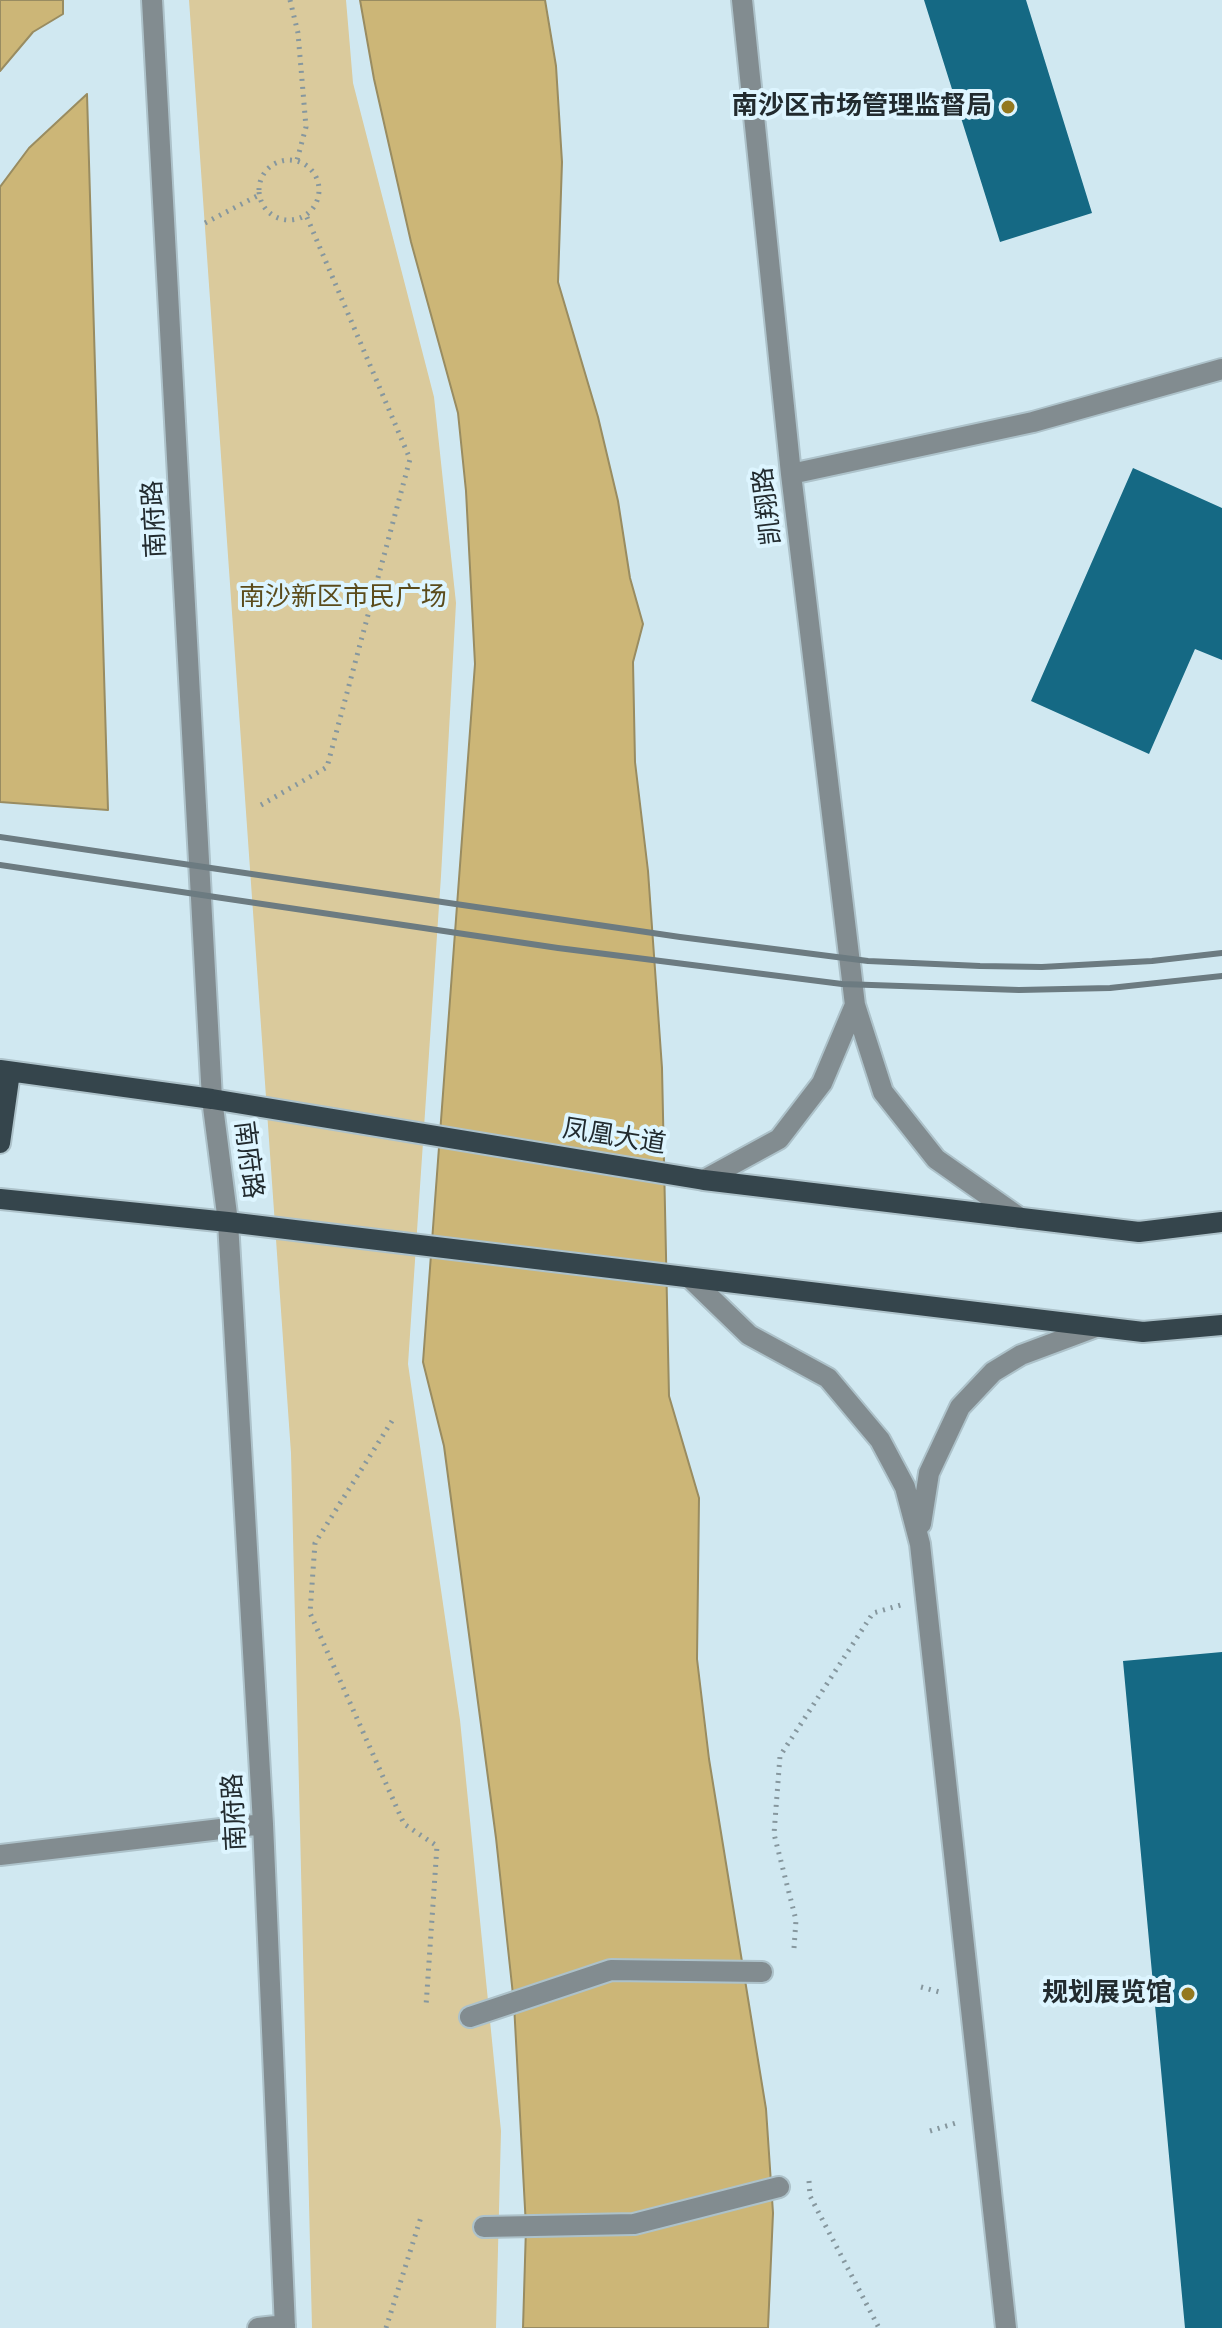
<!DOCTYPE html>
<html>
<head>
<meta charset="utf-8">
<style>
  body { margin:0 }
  canvas { display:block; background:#d0e8f1 }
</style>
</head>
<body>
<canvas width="1222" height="2328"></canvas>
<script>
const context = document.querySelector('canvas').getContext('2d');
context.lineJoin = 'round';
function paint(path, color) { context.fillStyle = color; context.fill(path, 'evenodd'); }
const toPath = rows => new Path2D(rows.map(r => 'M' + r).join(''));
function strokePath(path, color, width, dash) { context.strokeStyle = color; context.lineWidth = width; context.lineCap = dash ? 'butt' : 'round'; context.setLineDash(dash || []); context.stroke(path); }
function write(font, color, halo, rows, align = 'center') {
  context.font = font + ' "Sofia Sans Condensed","Noto Sans SC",sans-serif'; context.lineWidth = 8; context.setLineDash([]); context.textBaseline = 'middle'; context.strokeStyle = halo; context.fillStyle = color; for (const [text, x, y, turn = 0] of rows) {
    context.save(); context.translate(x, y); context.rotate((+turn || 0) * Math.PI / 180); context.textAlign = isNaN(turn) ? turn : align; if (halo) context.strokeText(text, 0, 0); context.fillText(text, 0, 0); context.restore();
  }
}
paint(toPath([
  [189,0,346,0,353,83,434,397,456,603,441,876,408,1364,460,1720,501,2131,496,2328,312,2328,291,1453]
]), '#daca9c');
const water = toPath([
  [0,0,63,0,63,14,33,32,0,71,0,0],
  [360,0,545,0,556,66,562,162,558,282,598,417,618,501,630,578,643,624,633,662,635,762,648,871,662,1068,669,1396,699,1498,697,1659,709,1759,766,2109,773,2213,768,2328,523,2328,526,2227,514,2004,496,1838,444,1446,423,1362,475,664,466,491,458,413,411,242,374,79,360,0],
  [87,94,108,810,0,802,0,187,29,148,87,94]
]);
paint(water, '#ccb677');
strokePath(water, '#998c61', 2);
paint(toPath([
  [924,0,1026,0,1092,213,1000,242],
  [1133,468,1222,508,1222,660,1195,649,1149,754,1031,701],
  [1222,1652,1222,2328,1185,2328,1123,1661]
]), '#156984');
const minor = toPath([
  [152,0,212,1099,228,1222,263,1824,285,2328],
  [742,0,791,474,855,1005],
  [791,474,1033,422,1222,369],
  [704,1180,779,1139,822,1083,855,1005,883,1092,936,1159,1020,1218],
  [690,1278,749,1335,828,1378,880,1440,905,1487,920,1544,1006,2328],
  [921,1524,929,1473,960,1407,993,1372,1021,1355,1096,1327],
  [0,1855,263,1824],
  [470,2017,611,1970,762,1972],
  [484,2227,634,2224,779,2187],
  [258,2328,285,2325]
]);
const major = toPath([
  [0,1070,212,1099,704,1180,1139,1232,1222,1222],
  [0,1143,10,1072],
  [0,1199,228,1222,1143,1332,1222,1325]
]);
strokePath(minor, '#adc2ca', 24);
strokePath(major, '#adc2ca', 24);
strokePath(toPath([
  [290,0,298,33,306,127,297,160],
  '259 190a30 30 0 1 1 60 0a30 30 0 1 1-60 0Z',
  [205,223,259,195],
  [261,805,327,767,410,459,306,215],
  [392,1421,315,1543,310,1613,404,1824,437,1846,426,2006],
  [794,1948,796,1920,774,1834,780,1756,873,1613,901,1605],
  [921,1987,943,1993],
  [930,2131,956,2123],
  [809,2181,810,2196,879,2328],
  [386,2328,421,2217]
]), '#86979e', 5, [2, 6]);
strokePath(minor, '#828c90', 20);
strokePath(major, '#35454c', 20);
strokePath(toPath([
  [0,837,680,937,868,961,980,966,1042,967,1152,961,1222,953],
  [0,865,558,948,842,984,1019,990,1110,988,1222,976]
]), '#6c7b81', 6);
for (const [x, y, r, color] of [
  [1008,107,8,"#93781f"],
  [1188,1994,8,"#93781f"]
]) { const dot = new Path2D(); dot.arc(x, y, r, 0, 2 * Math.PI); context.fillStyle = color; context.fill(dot); strokePath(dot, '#ddf5ff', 3); }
write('bold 26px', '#222b2f', '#ddf5ff', [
  ["南沙区市场管理监督局",992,107],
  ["规划展览馆",1172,1994]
], 'right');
write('26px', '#222b2f', '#ddf5ff', [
  ["凯翔路",769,506,-97],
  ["南府路",156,519,-93],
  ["凤凰大道",614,1138,9],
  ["南府路",247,1160,83],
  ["南府路",236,1812,-93]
]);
write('26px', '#5b4b1b', '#ddf5ff', [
  ["南沙新区市民广场",343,598]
]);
</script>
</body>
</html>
